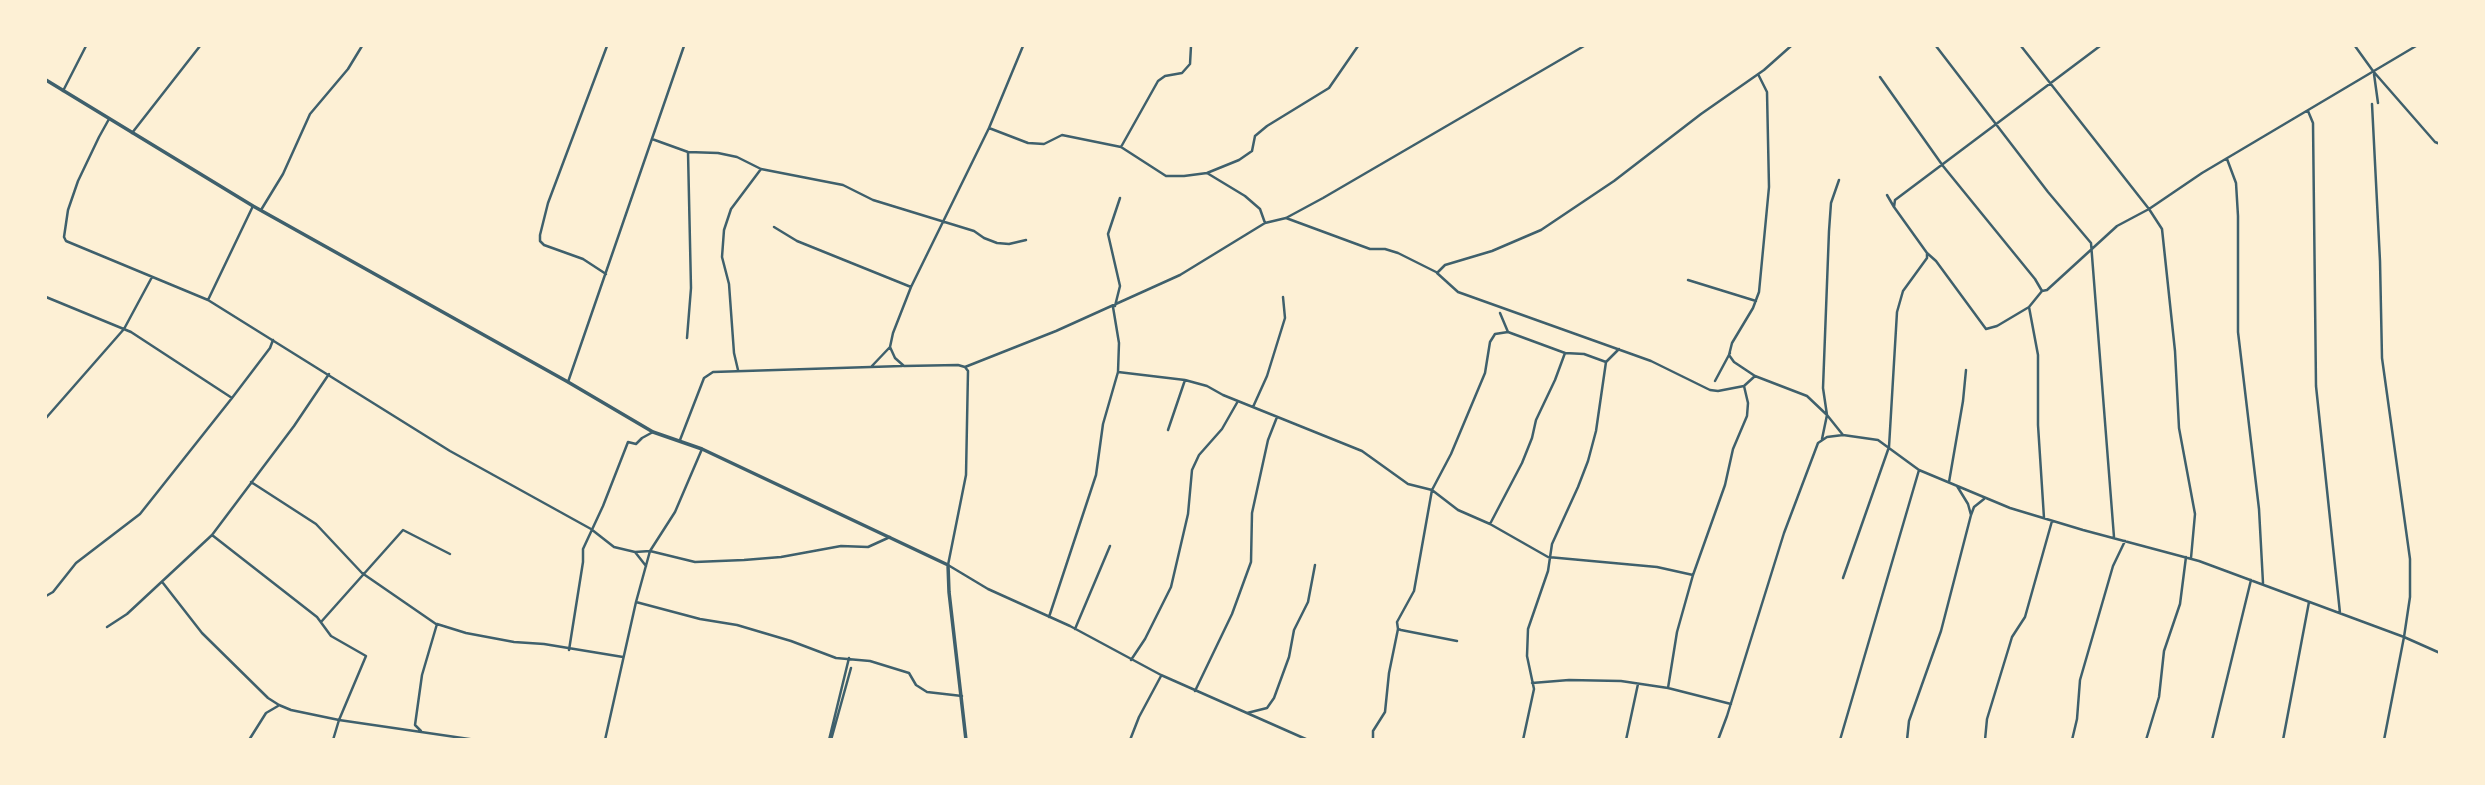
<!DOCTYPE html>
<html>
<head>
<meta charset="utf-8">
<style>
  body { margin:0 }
  #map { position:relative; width:2485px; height:785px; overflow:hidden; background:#fdf0d5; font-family:"PT Sans Narrow",sans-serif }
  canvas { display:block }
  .frame { position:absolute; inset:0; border:47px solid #fdf0d5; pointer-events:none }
</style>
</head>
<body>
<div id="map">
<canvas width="2485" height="785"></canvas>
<div class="frame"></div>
</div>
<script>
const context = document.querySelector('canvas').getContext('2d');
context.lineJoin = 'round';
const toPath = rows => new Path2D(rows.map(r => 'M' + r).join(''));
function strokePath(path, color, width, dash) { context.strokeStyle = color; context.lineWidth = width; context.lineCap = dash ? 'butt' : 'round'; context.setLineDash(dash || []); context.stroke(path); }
strokePath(toPath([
  [1023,46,989,128,911,287,893,333,890,347,895,358,904,366,958,365,965,367,968,371,966,475,948,565,988,589,1070,626,1161,675,1308,740],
  [1791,46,1764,70,1701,114,1614,181,1541,230,1492,251,1445,265,1437,273,1458,292,1651,361,1710,390,1718,391,1744,386,1755,376,1807,396,1827,415,1822,439],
  [1936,46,2048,192,2091,243,2114,537],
  [2021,46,2149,209,2162,229,2175,351,2179,428,2195,514,2191,558],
  [2355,46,2373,71,2435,142,2440,144],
  [2374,74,2378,103],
  [1880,77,1943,166,2035,279,2042,291],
  [63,91,86,46],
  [2372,104,2380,261,2382,358,2410,559,2410,597,2404,637,2440,653],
  [2308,111,2313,123,2316,386,2340,613],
  [109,119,99,137,78,181,68,210,64,237,66,241,208,300,450,451,591,529,614,547,635,552,650,551,695,562,744,560,781,557,841,546,868,547,890,537],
  [989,128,1028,143,1044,144,1062,135,1121,147,1166,176,1184,176,1207,173,1239,160,1252,151,1255,136,1267,126,1329,88,1358,46],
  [132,133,200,46],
  [652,139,688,152,718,153,737,157,761,169,843,185,873,200,974,231,984,238,997,243,1009,244,1026,240],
  [1121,147,1158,81,1165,76,1182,73,1190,64,1191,46],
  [2227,159,2236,183,2238,216,2238,332,2259,509,2263,583],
  [1207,173,1245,196,1260,209,1265,223],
  [1839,180,1831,203,1829,231,1823,388,1827,415,1843,435],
  [1887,195,1894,207],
  [261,210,283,174,310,114,348,69,362,46],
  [1286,218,1370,249,1385,249,1398,253,1436,272],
  [774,227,797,241,911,287],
  [1927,253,1936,261,1986,329,1997,326,2029,307,2042,291,2047,290,2117,226,2149,209,2202,173,2416,46],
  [606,274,583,259,544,245,540,241,540,235,548,203,607,46],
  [1688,280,1756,301],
  [46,297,131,332,232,398],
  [208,300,253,206],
  [1115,306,1120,286,1108,234,1120,198],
  [2029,307,2038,355,2038,425,2044,518],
  [1500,313,1508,332],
  [687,338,691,288,688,152],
  [871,367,890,347],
  [965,367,1056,331,1180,275,1265,223,1286,218,1323,198,1584,46],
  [738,370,734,353,729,284,722,257,724,230,731,209,761,169],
  [1118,372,1185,380,1207,386,1223,395,1362,451,1408,484,1432,490,1458,510,1490,524,1548,557,1657,567,1693,575],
  [1755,376,1734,362,1729,355,1732,343,1753,308,1759,292,1769,187,1767,92,1758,74],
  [1715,381,1730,353],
  [568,382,684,46],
  [1253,407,1267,376,1285,318,1283,297],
  [46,418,124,329,152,277],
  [1168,430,1185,380],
  [680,440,704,378,713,372,902,366],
  [251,482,316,524,362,573,436,624],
  [1949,482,1963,401,1966,370],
  [1971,515,1974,507,1984,499],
  [1490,524,1522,463,1532,438,1536,420,1555,380,1565,353],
  [212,535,317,617,331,636,366,656,339,720,333,740],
  [635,552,646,566],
  [1843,578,1889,447,1897,312,1903,291,1927,258,1927,253,1894,207,1895,200,2100,46],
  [163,583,202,633,268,698,279,705,291,710,339,720,476,740],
  [46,596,53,592,76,563,140,514,232,398,270,348,273,340],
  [636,602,700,619,737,625,791,641,836,658,870,661,909,673,916,685,927,692,962,696],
  [1049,617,1096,475,1103,424,1118,372,1119,343,1113,307],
  [321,622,403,530,450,554],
  [107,627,127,614,212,535,294,426,329,374],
  [1075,629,1110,546],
  [1457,641,1401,630,1398,629,1397,622,1414,591,1432,490,1451,454,1485,373,1490,342,1495,334,1508,332,1565,353,1584,354,1606,362],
  [569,650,583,562,583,549,603,506,628,442,636,444,642,438,653,432],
  [1131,660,1145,639,1171,587,1188,514,1192,470,1199,455,1222,429,1238,401],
  [1532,683,1569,680,1621,681,1668,688,1731,704],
  [1668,688,1677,632,1693,575,1725,485,1733,449,1747,416,1748,403,1744,386],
  [1195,691,1232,614,1251,562,1252,513,1268,440,1277,417],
  [1247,713,1267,708,1274,698,1289,657,1294,630,1308,602,1315,565],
  [421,731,415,725,422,675,437,624,466,633,514,642,544,644,623,657],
  [249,740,266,713,278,706],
  [605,740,636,602,650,551,675,512,702,449],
  [829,740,849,658],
  [831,740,851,668],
  [1130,740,1139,717,1161,676],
  [1373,740,1373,731,1385,712,1389,673,1398,629],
  [1523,740,1534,689,1527,656,1528,629,1548,571,1552,544,1578,487,1588,461,1596,431,1606,362,1619,349],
  [1626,740,1638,684],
  [1718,740,1727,716,1784,533,1818,443,1827,437,1843,435,1878,440,1919,470],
  [1840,740,1919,470,2010,508,2083,530,2199,561,2404,637,2384,740],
  [1907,740,1909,721,1941,631,1971,515,1968,504,1957,486],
  [1985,740,1987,719,2009,647,2012,637,2025,617,2052,521],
  [2072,740,2077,719,2080,680,2113,566,2125,541],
  [2146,740,2159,697,2164,651,2180,604,2186,557],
  [2212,740,2251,580],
  [2283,740,2309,602]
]), '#3f606c', 2.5);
strokePath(toPath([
  [46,80,253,206,568,382,653,432,702,449,948,565,949,592,966,740]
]), '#3f606c', 3.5);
</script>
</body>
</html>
